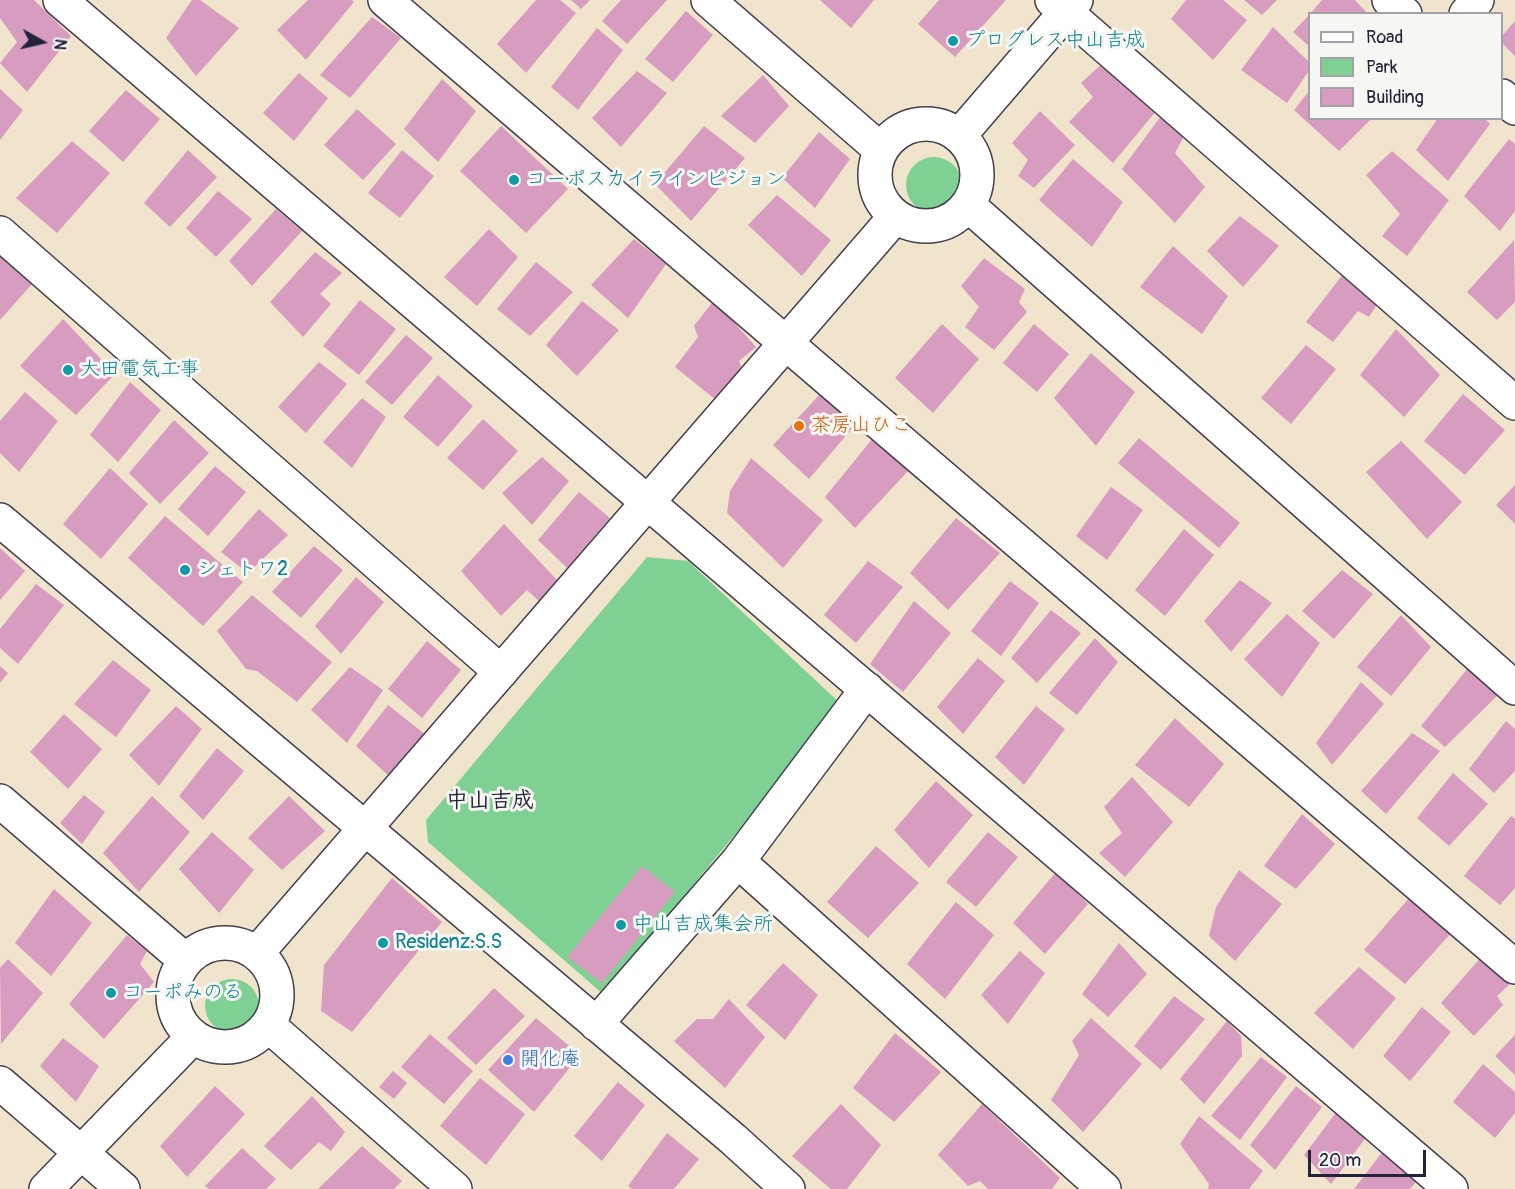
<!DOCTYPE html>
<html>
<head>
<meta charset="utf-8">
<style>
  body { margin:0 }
  #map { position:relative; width:1515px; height:1189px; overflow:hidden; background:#f1e4cc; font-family:Pangolin,sans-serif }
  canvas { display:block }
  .legend { position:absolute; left:1308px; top:12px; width:195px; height:108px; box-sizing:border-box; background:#f6f6f2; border:2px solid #a1a1a9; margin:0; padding:8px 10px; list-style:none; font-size:18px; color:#22223b }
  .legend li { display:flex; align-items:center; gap:12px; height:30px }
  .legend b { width:30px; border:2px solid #a1a1a9 }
  .north { position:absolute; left:12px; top:12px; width:60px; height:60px; -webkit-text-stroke:4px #f6f6f2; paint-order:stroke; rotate:98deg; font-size:16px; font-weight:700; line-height:24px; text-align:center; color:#22223b }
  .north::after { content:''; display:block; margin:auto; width:21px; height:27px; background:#22223b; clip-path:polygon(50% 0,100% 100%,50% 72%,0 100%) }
  .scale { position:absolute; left:1308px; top:1150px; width:118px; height:27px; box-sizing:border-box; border:3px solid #22223b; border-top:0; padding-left:8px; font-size:18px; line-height:21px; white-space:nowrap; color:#22223b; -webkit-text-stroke:4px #f6f6f2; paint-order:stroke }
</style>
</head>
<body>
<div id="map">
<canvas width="1515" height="1189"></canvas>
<ul class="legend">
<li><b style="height:8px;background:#fff"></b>Road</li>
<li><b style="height:16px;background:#7ed193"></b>Park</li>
<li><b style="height:16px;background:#d79cc0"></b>Building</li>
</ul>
<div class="north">N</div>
<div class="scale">20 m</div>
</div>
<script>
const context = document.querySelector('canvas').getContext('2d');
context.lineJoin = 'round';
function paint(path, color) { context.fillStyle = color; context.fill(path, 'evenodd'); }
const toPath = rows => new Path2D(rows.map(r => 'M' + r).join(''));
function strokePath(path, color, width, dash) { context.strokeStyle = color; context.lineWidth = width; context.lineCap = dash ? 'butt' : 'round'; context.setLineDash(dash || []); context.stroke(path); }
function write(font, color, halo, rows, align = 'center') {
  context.font = font + ' Pangolin,"Klee One",sans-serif'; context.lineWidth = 6; context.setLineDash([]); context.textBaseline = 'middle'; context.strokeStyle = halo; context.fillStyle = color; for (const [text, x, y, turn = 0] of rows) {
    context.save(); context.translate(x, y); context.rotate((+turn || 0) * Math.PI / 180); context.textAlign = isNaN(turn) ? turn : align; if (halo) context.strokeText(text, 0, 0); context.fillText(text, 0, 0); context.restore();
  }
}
paint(toPath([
  '906 185a28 28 0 1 1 56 0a28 28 0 1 1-56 0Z',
  [647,557,688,561,842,705,603,994,428,842,426,820],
  '205 1006a27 27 0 1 1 54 0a27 27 0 1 1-54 0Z'
]), '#7ed193');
paint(toPath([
  [0,0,34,0,71,36,27,92,0,63,17,42,0,18],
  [192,0,200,0,239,28,196,76,166,38],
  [308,0,352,0,354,2,306,60,277,30],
  [536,0,560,0,576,13,526,73,497,44],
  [571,0,590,0,581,9],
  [621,0,667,0,627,44,602,21],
  [820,0,874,0,851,28],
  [939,0,1006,0,955,57,918,24],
  [1186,0,1223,0,1247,20,1213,60,1171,19],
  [1244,0,1277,0,1262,15],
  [1322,0,1355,0,1368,14,1310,14],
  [686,11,713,35,673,82,645,59],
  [1310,14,1310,47,1293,32],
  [372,17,401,38,350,98,320,75],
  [1515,21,1515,56,1502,43,1502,36],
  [1273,27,1310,63,1310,69,1287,103,1241,70],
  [597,28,623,50,578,110,551,87],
  [1105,61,1157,110,1113,163,1069,122,1093,97,1081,83],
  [637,71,667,93,621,147,592,118],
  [299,73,328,98,294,141,263,113],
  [763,75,789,106,755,143,721,116],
  [442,79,476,111,438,162,404,129],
  [0,89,23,110,0,140],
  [126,90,160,119,123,162,89,131],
  [1310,90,1310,118,1372,118,1339,151,1294,110],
  [357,109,396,144,363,180,324,145],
  [1040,111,1075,145,1034,188,1018,176,1028,160,1012,143],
  [1161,116,1184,136,1175,153,1205,187,1175,223,1122,169],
  [1438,118,1484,118,1490,124,1448,181,1416,150],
  [501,126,568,189,526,233,460,171],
  [704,126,745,158,691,221,655,184],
  [819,132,850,159,815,208,782,178],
  [1509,139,1515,144,1515,211,1500,231,1464,196],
  [72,141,110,173,57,233,16,198],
  [188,150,217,177,170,227,144,203],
  [402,150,434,176,400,218,368,193],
  [1392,151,1449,200,1407,256,1382,236,1400,214,1366,175],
  [1073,159,1123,202,1092,247,1039,200],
  [218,191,252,219,216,257,186,228],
  [777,195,831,240,802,276,748,225],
  [276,209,302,231,252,286,229,261],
  [1240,216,1279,246,1243,287,1207,251],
  [489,229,518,257,477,306,444,277],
  [634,239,666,264,628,318,591,285],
  [1514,240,1515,302,1497,320,1467,292],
  [1173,246,1228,296,1202,334,1140,287],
  [0,252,32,284,0,320],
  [315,252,342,273,320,294,331,304,303,337,270,302],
  [984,258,1025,289,1019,302,1027,312,994,350,965,327,979,307,961,286],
  [536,262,573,292,530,336,497,309],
  [1344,273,1380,300,1369,317,1358,311,1333,342,1306,322],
  [360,300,396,329,359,375,323,346],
  [714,300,756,347,739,361,743,371,716,400,675,367,698,337,694,326],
  [582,301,619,330,577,376,546,345],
  [63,319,115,374,76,415,20,366],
  [942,324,979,359,933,413,895,378],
  [1034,324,1069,354,1037,392,1003,363],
  [1396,329,1440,375,1404,417,1360,375],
  [406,335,433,358,392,405,365,382],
  [1306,345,1336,369,1291,424,1261,398],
  [1091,353,1135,392,1096,446,1054,398],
  [319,362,347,384,306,433,278,407],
  [438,375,473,406,438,447,403,417],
  [130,382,161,410,118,462,90,435],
  [25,392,58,421,19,472,0,453,0,421],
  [820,394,855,425,809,479,773,445],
  [1463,394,1505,430,1465,475,1424,441],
  [362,398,386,417,352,468,323,442],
  [483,419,518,451,483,490,447,458],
  [174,420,209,453,160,504,129,473],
  [873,438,909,470,855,528,825,497],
  [1139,438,1240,523,1219,548,1118,463],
  [1401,441,1462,502,1427,539,1366,472],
  [542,457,569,481,532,525,502,493],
  [751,458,823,520,783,568,727,513,730,491],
  [215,466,246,492,208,536,178,509],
  [110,468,148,504,101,559,63,524],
  [1515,485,1515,524,1496,505],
  [1111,487,1143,510,1107,560,1076,536],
  [579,492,610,518,567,568,538,540],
  [259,509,288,535,248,573,221,552],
  [165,516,243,582,203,626,128,558],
  [956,518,1000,553,948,610,910,573],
  [504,524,559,582,541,603,527,590,501,616,461,571],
  [1184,529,1214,555,1165,616,1135,590],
  [314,546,343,570,301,618,272,592],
  [0,548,25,571,0,600],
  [868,561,903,587,856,643,824,615],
  [1342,570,1373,594,1334,639,1302,611],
  [356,577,384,602,341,654,315,626],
  [1240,580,1272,603,1231,652,1204,621],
  [1010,581,1039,603,1001,656,971,631],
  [36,584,64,605,18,664,0,648,0,629],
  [252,595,332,662,297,702,257,671,246,669,217,631],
  [914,601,951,633,903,692,870,664],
  [1051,610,1081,633,1037,683,1011,658],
  [1287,614,1320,643,1282,697,1244,659],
  [1401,615,1431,647,1391,696,1357,667],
  [1095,638,1118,662,1077,715,1049,693],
  [427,641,461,670,422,718,388,689],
  [978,658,1005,681,963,734,937,707],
  [113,660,151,690,116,737,74,704],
  [0,666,8,673,0,683],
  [350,667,383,690,347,743,311,710],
  [1468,668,1499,694,1445,747,1421,726],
  [1361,682,1384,704,1332,765,1316,743],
  [388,705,426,735,390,777,356,746],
  [176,706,202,729,159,786,129,755],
  [1036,706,1065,729,1024,785,995,757],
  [64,714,102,749,68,789,30,752],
  [1175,718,1224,764,1189,807,1135,765],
  [1506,721,1515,729,1515,771,1494,793,1469,769],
  [1412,733,1440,751,1386,814,1361,791],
  [217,748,244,771,203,820,179,796],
  [1453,773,1488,804,1449,846,1417,818],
  [1132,777,1173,822,1125,877,1099,853,1122,833,1104,807],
  [936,781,973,815,929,868,894,830],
  [84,795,105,812,82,844,60,823],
  [152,796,190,832,139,892,103,853],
  [289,796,325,831,282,870,248,838],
  [1302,814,1335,844,1296,889,1264,866],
  [1511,816,1515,819,1515,888,1500,905,1464,876],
  [212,832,254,870,219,913,179,869],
  [988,832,1018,857,976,907,946,882],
  [876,846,919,883,868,938,827,902],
  [642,866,675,892,602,983,567,957],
  [1239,870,1282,904,1235,961,1209,936,1216,907],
  [1056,872,1088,904,1045,954,1013,923],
  [392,878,442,922,352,1032,321,1011,324,965],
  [54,889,92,923,51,976,15,943],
  [1410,897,1453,931,1405,984,1364,950],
  [956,902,994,935,945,999,907,964],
  [127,935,147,951,140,964,154,982,104,1039,69,1004],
  [1119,943,1147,974,1108,1017,1082,994],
  [1020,951,1045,973,1008,1024,981,995],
  [1483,955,1513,981,1497,996,1503,1005,1474,1036,1441,1003],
  [8,959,43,993,1,1044,0,968],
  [783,963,818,995,785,1040,746,1005],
  [1359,967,1396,998,1353,1049,1314,1013],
  [494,988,525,1016,476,1065,447,1038],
  [1174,996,1205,1019,1161,1070,1134,1046],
  [729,999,765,1037,725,1088,674,1041,697,1019,713,1019],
  [1422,1007,1451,1032,1410,1081,1383,1056],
  [536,1018,580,1055,534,1112,488,1070],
  [1091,1018,1142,1064,1083,1132,1051,1100,1079,1055,1072,1041],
  [1227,1021,1241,1036,1242,1056,1204,1104,1180,1079],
  [895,1033,941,1072,894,1122,853,1088],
  [430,1034,473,1071,444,1104,401,1067],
  [1515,1035,1515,1075,1495,1056],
  [63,1038,99,1066,76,1102,40,1066],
  [1261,1057,1287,1077,1240,1140,1211,1116],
  [1483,1064,1515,1092,1515,1113,1495,1138,1453,1102],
  [393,1071,407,1083,394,1099,379,1087],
  [480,1078,525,1114,486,1165,440,1126],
  [618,1082,645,1105,602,1161,574,1136],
  [215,1086,245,1114,187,1177,160,1146],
  [1296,1086,1322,1107,1275,1170,1250,1145],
  [312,1096,345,1132,331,1151,319,1142,291,1170,264,1146],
  [841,1104,881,1145,847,1189,831,1189,792,1156],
  [982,1104,1060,1178,1052,1189,988,1189,980,1181,968,1186,938,1155],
  [1338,1110,1367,1136,1331,1184,1304,1155],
  [1199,1116,1263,1171,1249,1189,1208,1189,1209,1184,1180,1144],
  [667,1133,699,1159,674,1189,632,1189,628,1186],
  [362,1146,402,1181,394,1189,318,1189],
  [242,1148,276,1179,266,1189,209,1189,205,1186],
  [1383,1151,1416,1182,1410,1189,1354,1189]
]), '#d79cc0');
const minor = toPath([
  [60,0,1451,1189],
  [385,0,1515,967],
  [708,0,881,150],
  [1052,0,1515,403],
  [1389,0,1405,14],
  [1466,14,1477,0],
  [1502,96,1515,108],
  '875 175a51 51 0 1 1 102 0a51 51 0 1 1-102 0Z',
  [959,136,1076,0],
  [968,205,1515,688],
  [0,233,501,672],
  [0,520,733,1139,788,1189],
  [0,801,185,960],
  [738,861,1104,1189],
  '173 995a52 52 0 1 1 104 0a52 52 0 1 1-104 0Z',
  [257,953,895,217],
  [596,1024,738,861,867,689],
  [268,1025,455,1189],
  [0,1083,123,1189],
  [46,1189,193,1037]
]);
strokePath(minor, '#413f51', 36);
strokePath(minor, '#fff', 33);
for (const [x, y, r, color] of [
  [953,41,6,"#0f9aa8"],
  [514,180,6,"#0f9aa8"],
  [68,370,6,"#0f9aa8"],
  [799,426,6,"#e8710a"],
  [185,570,6,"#0f9aa8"],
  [621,925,6,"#0f9aa8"],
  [383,943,6,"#0f9aa8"],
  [111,993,6,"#0f9aa8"],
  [508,1060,6,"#3f7fe0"]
]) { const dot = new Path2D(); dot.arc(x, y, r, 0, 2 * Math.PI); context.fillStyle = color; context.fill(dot); strokePath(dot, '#f6f6f2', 2); }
write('20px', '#0d838f', '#f6f6f2', [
  ["プログレス中山吉成",965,41],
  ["コーポスカイラインピジョン",526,180],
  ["大田電気工事",80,370],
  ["シェトワ2",197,570],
  ["中山吉成集会所",633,925],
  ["Residenz.S.S",395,943],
  ["コーポみのる",123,993]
], 'left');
write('20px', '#c56008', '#f6f6f2', [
  ["茶房山ひこ",811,426]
], 'left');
write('20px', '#366cbe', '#f6f6f2', [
  ["開化庵",520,1060]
], 'left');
write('bold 22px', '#22223b', '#f6f6f2', [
  ["中山吉成",490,801]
]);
</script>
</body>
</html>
